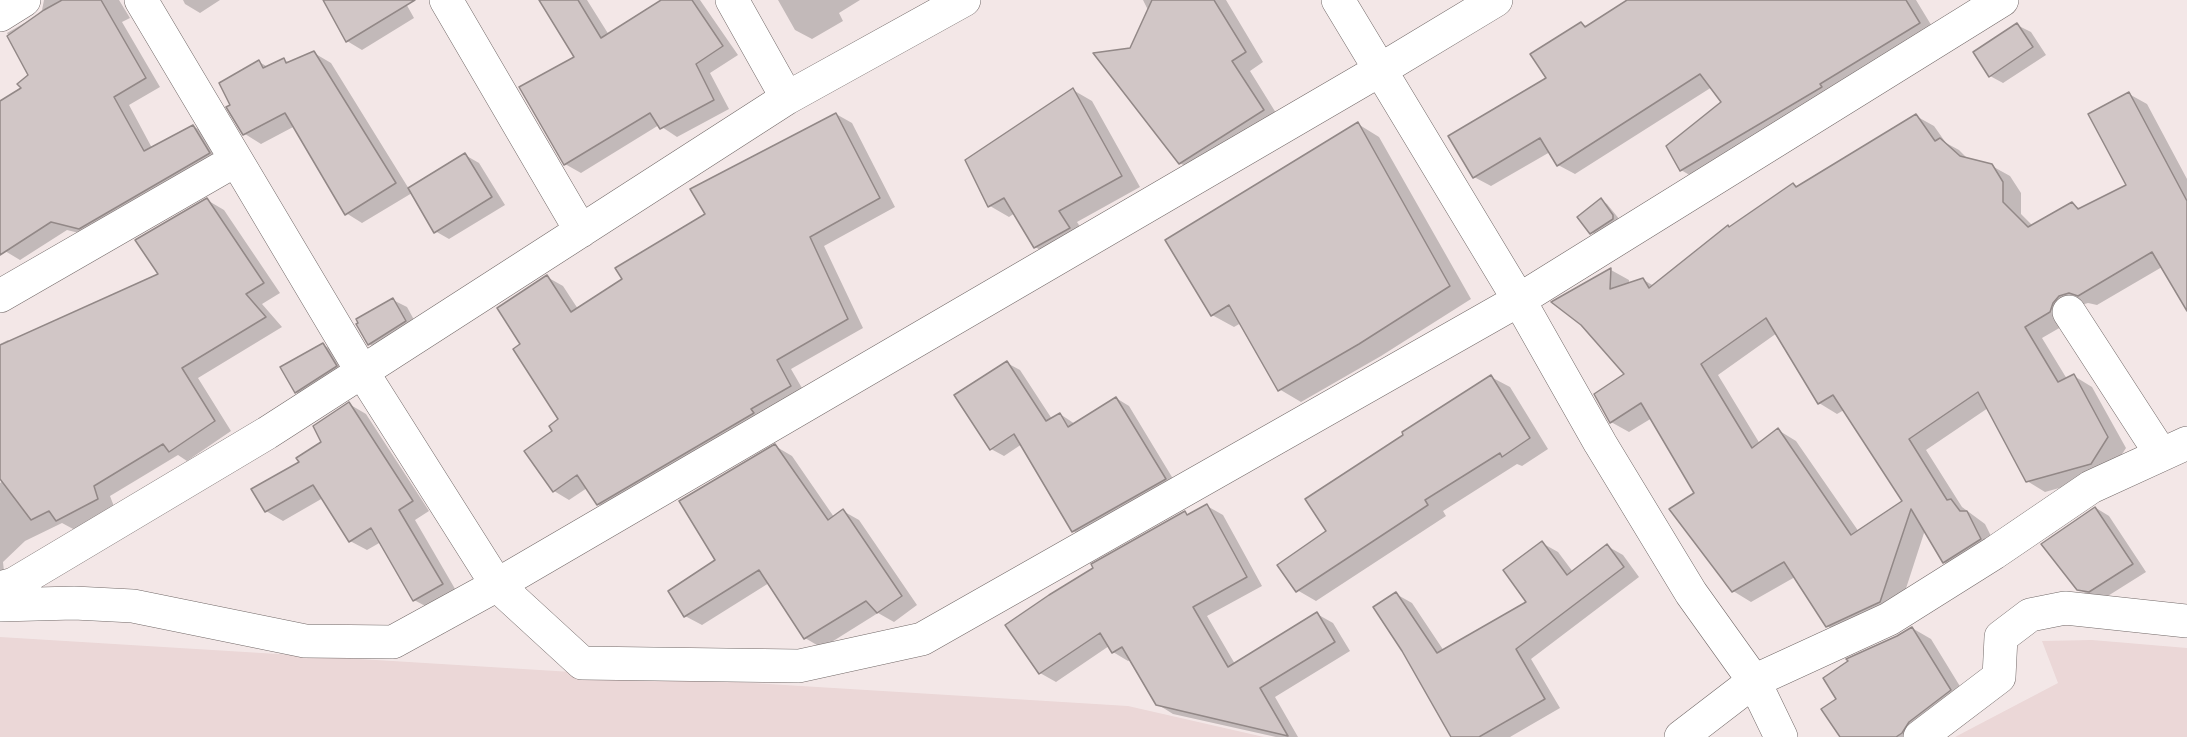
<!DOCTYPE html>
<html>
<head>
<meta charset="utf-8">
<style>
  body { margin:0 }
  canvas { display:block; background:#f3e7e7 }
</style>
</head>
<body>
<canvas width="2187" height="737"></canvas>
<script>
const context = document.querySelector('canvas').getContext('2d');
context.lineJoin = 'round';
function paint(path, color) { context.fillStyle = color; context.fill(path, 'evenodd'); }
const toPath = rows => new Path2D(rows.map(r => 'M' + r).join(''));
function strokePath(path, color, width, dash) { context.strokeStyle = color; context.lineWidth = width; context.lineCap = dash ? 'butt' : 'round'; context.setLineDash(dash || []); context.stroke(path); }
paint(toPath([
  [0,637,1128,706,1264,737,0,737],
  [2092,640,2187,648,2187,737,1955,737,2058,683,2042,641]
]), '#ebd7d7');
paint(toPath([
  [44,0,119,0,130,18,122,22,160,87,129,105,152,148,193,126,209,135,225,162,95,237,67,230,20,260,5,251,0,242,0,103,24,88,30,76,7,33,35,17,42,10],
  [183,0,220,0,200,13,185,4],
  [325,0,404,0,414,18,362,50,347,41],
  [541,0,587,0,609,35,664,0,700,0,738,55,710,73,729,109,677,137,659,125,581,173,565,164,576,57],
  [778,0,860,0,839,13,843,21,812,39,795,30],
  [1143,0,1226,0,1263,62,1250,71,1281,121,1198,174,1180,163,1131,49,1149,12],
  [1630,0,1916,0,1936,33,1698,180,1681,170,1723,102,1712,87,1575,174,1558,165,1550,152,1491,186,1474,177,1548,79,1581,23,1588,27],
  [2017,25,2031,32,2046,55,2003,83,1990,76],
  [314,53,331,63,409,189,465,155,479,163,505,205,449,239,435,231,412,193,362,223,346,213,295,126,261,144,245,134,229,108,259,62,268,67,284,60,290,63],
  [1073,90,1092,101,1140,187,1077,222,1088,239,1054,258,1035,247,1015,213,1009,217,990,206],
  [2129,94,2147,104,2187,179,2187,308,2162,267,2097,305,2088,303,2078,306,2068,323,2042,338,2067,379,2074,376,2092,387,2126,448,2109,474,2045,492,2027,481,1988,408,1926,450,1962,507,1985,524,1998,550,1962,573,1944,562,1925,530,1898,613,1845,637,1827,626,1795,577,1751,602,1733,591,1696,493,1652,418,1629,432,1611,422,1626,374,1583,324,1554,302,1611,270,1629,280,1629,284,1642,279,1654,286,1730,228,1793,184,1799,187,1916,116,1934,126,1946,143,1959,150,1969,160,1992,166,2010,176,2021,193,2021,214,2033,226,2072,204,2081,209,2128,186],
  [1777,333,1819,403,1837,414,1844,410,1904,501,1859,532,1796,441,1778,430,1760,444,1718,375],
  [836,114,852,123,895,207,824,246,863,328,791,369,806,395,614,513,598,504,587,488,569,500,554,491,554,432,560,420,522,345,547,277,563,286,578,309,624,279],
  [1358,124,1379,137,1471,299,1381,356,1301,402,1279,389,1241,323,1234,327,1212,315],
  [207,200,224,210,280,293,262,304,282,327,198,378,231,431,187,461,178,455,110,496,115,509,75,530,62,523,25,541,3,562,5,581,0,584,0,483,3,481,0,476,0,344,8,340,11,342,160,275],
  [1601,200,1607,204,1620,220,1598,236,1591,232],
  [393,300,407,307,419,329,383,352,369,344,358,325],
  [323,345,337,352,349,374,309,400,296,392],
  [1007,363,1020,370,1052,419,1060,414,1075,424,1116,398,1129,406,1178,487,1087,539,1073,531,1022,444,1004,456,991,449],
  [1491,377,1510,387,1548,449,1522,466,1517,464,1443,511,1446,516,1316,601,1297,590],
  [349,404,366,414,429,511,415,520,458,594,431,609,414,600,381,542,367,550,350,541,323,498,283,521,266,511,301,462,323,442],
  [775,446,792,456,834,517,843,511,859,520,917,605,894,622,878,613,822,648,805,638,769,583,702,625,685,616,717,561],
  [1207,506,1223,515,1262,586,1207,616,1235,664,1317,614,1333,623,1350,651,1275,697,1298,737,1276,737,1173,714,1157,704,1131,660,1128,661,1113,652,1109,646,1056,682,1040,673,1185,513,1189,515],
  [2096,508,2109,516,2146,572,2103,599,2092,597,2078,589],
  [1542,543,1558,552,1573,572,1607,546,1623,555,1639,577,1531,659,1560,708,1510,737,1453,737,1396,594,1412,603,1444,651,1528,602],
  [1912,628,1931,639,1969,701,1925,737,1841,737,1838,699]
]), '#0003');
const building = toPath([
  [62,0,101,0,146,78,114,97,144,151,193,125,210,153,79,229,51,222,0,255,0,101,21,88,17,84,28,75,7,36,44,10,62,0],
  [323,0,415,0,346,42,323,0],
  [539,0,578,0,601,38,661,0,692,0,723,46,696,64,714,100,660,129,650,113,564,165,519,87,574,57,539,0],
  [1152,0,1214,0,1246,52,1232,61,1264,110,1179,164,1093,53,1130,48,1152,0],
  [1627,0,1906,0,1920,23,1820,84,1822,87,1680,171,1666,146,1721,102,1700,74,1557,166,1540,138,1473,178,1448,136,1546,78,1530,54,1581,22,1585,27,1627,0],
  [2017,23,2033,47,1989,77,1973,52,2017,23],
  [314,51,396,183,345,215,285,113,243,135,226,107,230,105,219,83,259,60,263,68,284,58,286,63,314,51],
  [1073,88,1122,176,1059,211,1070,228,1034,248,1004,198,988,207,965,160,1073,88],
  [2129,92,2187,201,2187,311,2152,252,2078,296,2069,293,2059,296,2053,303,2050,312,2025,327,2058,382,2074,374,2108,437,2091,464,2026,482,1978,392,1909,439,1947,500,1951,499,1960,511,1967,511,1981,539,1943,563,1911,509,1880,602,1826,627,1784,562,1732,592,1669,509,1694,493,1641,403,1610,423,1594,394,1624,374,1581,325,1551,302,1611,268,1610,289,1643,278,1649,288,1728,225,1729,227,1793,183,1796,187,1916,114,1935,141,1940,138,1960,156,1992,164,2003,182,2003,202,2028,227,2072,202,2078,209,2126,185,2088,114,2129,92],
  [1766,318,1818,404,1833,395,1902,501,1851,535,1778,428,1752,448,1701,364,1766,318],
  [836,113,880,198,810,237,848,319,777,360,791,386,751,409,754,413,597,505,577,475,553,492,524,451,552,431,549,426,558,419,513,349,520,344,497,308,547,275,571,312,622,279,615,268,705,214,690,189,836,113],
  [1358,122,1450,286,1359,344,1278,391,1229,305,1211,316,1165,240,1358,122],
  [465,153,492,197,434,233,408,188,465,153],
  [207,198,264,283,246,294,266,317,182,368,215,421,169,452,163,444,94,486,98,499,56,521,49,511,31,520,0,479,0,345,158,274,135,240,207,198],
  [1601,198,1613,215,1613,219,1590,234,1577,217,1601,198],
  [393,298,406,321,368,345,356,324,358,323,356,319,393,298],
  [323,343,337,366,295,393,280,367,323,343],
  [1007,361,1046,421,1060,413,1068,427,1116,397,1166,479,1072,532,1014,434,990,450,954,395,1007,361],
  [1491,375,1530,438,1502,457,1500,453,1425,500,1428,505,1296,592,1277,565,1326,531,1305,499,1403,435,1402,432,1491,375],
  [349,402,413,501,399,510,443,584,413,601,371,528,349,542,313,485,265,512,251,489,299,462,296,458,321,442,313,426,349,402],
  [775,444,828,520,843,509,902,596,877,613,866,601,804,639,759,570,684,617,668,591,715,560,679,501,775,444],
  [1207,504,1247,577,1193,607,1228,667,1317,612,1335,642,1260,688,1288,736,1156,705,1122,647,1112,653,1100,633,1039,674,1005,625,1049,595,1093,568,1091,564,1185,511,1187,515,1207,504],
  [2095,507,2133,564,2089,592,2077,590,2041,544,2095,507],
  [1542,541,1567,575,1607,544,1624,567,1516,649,1545,699,1479,737,1451,737,1402,651,1373,607,1396,592,1437,653,1526,602,1503,570,1542,541],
  [1912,627,1951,690,1909,722,1902,733,1896,737,1840,737,1821,709,1836,699,1823,678,1848,661,1846,659,1897,636,1912,627]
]);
paint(building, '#d1c6c6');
strokePath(building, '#928887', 1.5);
const street = toPath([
  [141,0,363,373,497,585,582,663,799,666,922,639,1519,300,2002,0],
  [446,0,581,231],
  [732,0,787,98],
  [1338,0,1519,300,1600,443,1691,593,1754,681,1781,737],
  [0,15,24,0],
  [0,296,236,160],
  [2069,312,2161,454],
  [0,588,14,584,267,433,787,98,964,0],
  [0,605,74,603,133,606,305,641,393,642,497,585,1380,70,1496,0],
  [1681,737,1754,681,1889,619,1994,553,2091,487,2187,443],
  [1920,737,1999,677,2001,637,2030,615,2065,608,2187,621]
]);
strokePath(street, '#726968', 34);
strokePath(street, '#fff', 33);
</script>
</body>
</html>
